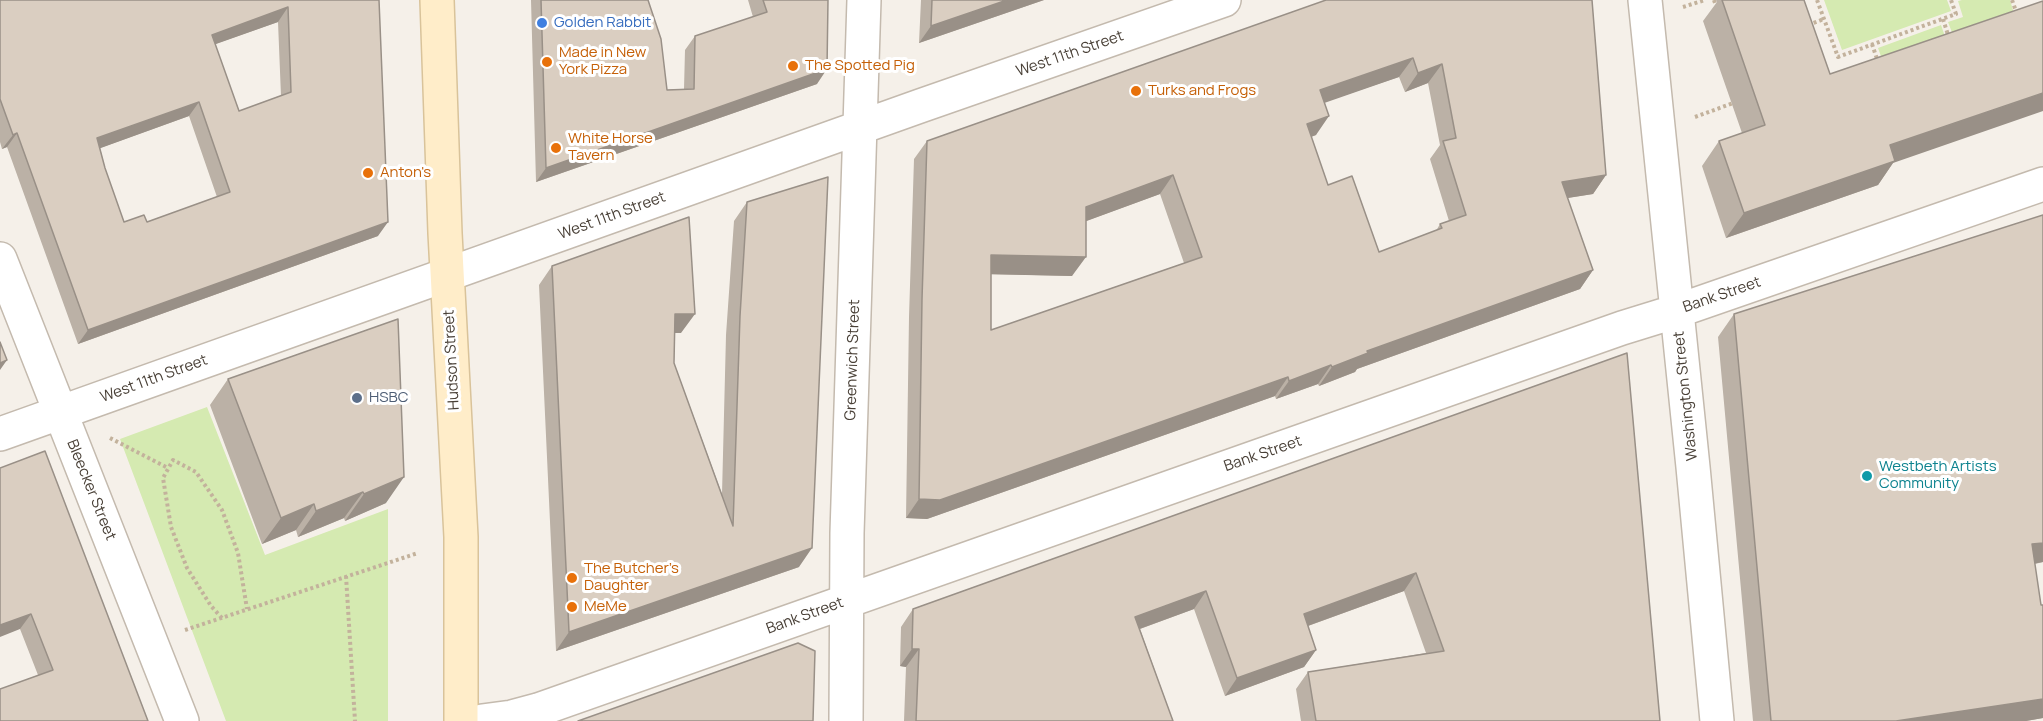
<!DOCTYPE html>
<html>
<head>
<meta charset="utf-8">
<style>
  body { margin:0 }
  canvas { display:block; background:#f5f0e9 }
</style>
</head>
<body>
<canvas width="2043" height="721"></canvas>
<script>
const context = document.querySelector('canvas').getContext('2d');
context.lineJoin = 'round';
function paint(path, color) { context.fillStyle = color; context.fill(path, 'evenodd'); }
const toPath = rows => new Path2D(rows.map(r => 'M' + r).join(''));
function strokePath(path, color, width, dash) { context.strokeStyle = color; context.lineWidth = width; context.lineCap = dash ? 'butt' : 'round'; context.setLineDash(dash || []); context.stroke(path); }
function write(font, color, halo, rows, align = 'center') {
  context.font = font + ' Manrope,sans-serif'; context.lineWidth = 6; context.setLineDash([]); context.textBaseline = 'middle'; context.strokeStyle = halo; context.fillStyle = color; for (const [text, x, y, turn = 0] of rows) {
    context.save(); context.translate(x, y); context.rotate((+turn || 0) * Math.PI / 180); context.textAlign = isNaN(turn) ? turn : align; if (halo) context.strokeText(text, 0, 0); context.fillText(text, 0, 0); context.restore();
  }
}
paint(toPath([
  [1824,0,1947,0,1951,11,1842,50],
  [1962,0,2010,0,2018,27,1958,48,1948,22,1963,17,1958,1],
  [1941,25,1950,51,1887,73,1878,48],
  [207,407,265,555,388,509,388,721,226,721,120,439]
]), '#d5eab1');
const street = toPath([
  [1645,0,1693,467,1717,721],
  [0,259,182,721],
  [0,434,920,106,1224,0],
  [482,721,512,717,538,710,1622,328,1677,311,2043,184],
  [846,721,847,533,864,0]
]);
const secondary = toPath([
  [437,0,445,233,461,537,461,721]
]);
strokePath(street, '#c4baae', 36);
strokePath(secondary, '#d9c39a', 36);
strokePath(toPath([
  [1714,0,1717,9],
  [1817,0,1838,57,1956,14,1951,0],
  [2012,0,2017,14],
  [1683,7,1705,0],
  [1943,19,1949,38],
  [1808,25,1824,19],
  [1872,44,1878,62],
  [1695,117,1736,102],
  [110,438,168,468],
  [346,576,355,721],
  [222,618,211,606,187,568,171,527,163,478,173,460,196,472,222,510,238,553,247,609],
  [185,630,418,553]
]), '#c3b29c', 4, [3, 3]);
strokePath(street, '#fff', 33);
strokePath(secondary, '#ffedc9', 33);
paint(toPath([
  [0,0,379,0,378,236,78,344,7,147,2,149,0,142],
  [278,22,281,96,239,111,215,44],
  [189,116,217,197,147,222,124,222,105,168,100,148],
  [531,0,648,0,667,90,684,89,685,50,695,36,753,17,748,0,828,0,817,84,536,182],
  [921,0,1044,0,919,43],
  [1592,0,1606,175,1593,194,1567,198,1593,270,1580,289,1357,369,1355,372,1319,386,1318,384,1276,399,1275,396,927,519,906,518,909,317,914,159,927,141],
  [1399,77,1405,92,1428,83,1440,145,1430,159,1449,221,1440,224,1436,231,1379,252,1328,185,1311,137,1316,135,1324,102],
  [1160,194,1184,263,991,330,991,274,1072,276,1086,221],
  [1716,0,1804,0,1830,74,1893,163,1878,185,1726,238,1702,166,1719,141,1742,133,1703,21,1717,2],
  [747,202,799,567,556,651,539,285,552,266,681,333,674,333,674,363,722,494,726,335,734,221],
  [1734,314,2043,562,2035,564,2043,718,2026,721,1753,721,1718,337],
  [1627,353,1660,721,1301,721,1296,689,1308,672,1426,653,1404,591,1308,626,1316,650,1304,667,1225,696,1194,609,1140,629,1173,721,904,721,906,667,900,666,901,627,913,609],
  [228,379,386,503,345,521,344,518,298,537,296,530,262,544,210,405],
  [0,468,148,721,38,675,20,629]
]), '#bbb1a6');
paint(toPath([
  [1007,0,1044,0,919,43,931,26],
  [288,7,278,22,202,49,212,35],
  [1413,58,1399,77,1307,109,1320,90],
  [1442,64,1428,83,1405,92,1418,73],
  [827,69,817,84,536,182,546,168],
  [2043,93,2043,111,1893,163,1878,185,1726,238,1744,213,1890,145],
  [199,102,189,116,87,153,97,138],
  [1329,116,1316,135,1294,143,1307,124],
  [17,133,7,147,2,149,13,135],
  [1173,175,1160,194,1073,226,1086,207],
  [1606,175,1593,194,1549,201,1562,182],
  [388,222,378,236,78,344,88,330],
  [991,255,1086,257,1072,276,978,274],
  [1593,270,1580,289,1357,369,1355,372,1319,386,1332,367,1367,351],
  [675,314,695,314,681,333,662,333],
  [7,360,0,370,0,363],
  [1331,365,1318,384,1276,399,1289,381],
  [1288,377,1275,396,927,519,906,518,919,499],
  [404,477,386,503,345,521,364,494],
  [363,492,344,518,298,537,316,511],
  [314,504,296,530,262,544,281,518],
  [2043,543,2043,562,2016,567,2032,544],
  [812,548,799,567,556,651,569,632],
  [1416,573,1404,591,1291,632,1304,614],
  [1206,591,1194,609,1123,635,1135,617],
  [31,614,20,629,0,637,0,625],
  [912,649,919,649,906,667,900,666],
  [1316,650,1304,667,1225,696,1237,678],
  [2043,699,2043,718,2026,721,1896,721]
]), '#999087');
const building = toPath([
  [0,0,379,0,388,222,88,330,17,133,13,135,0,99,0,0],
  [288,7,291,92,239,111,212,35,288,7],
  [199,102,230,192,147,222,144,215,124,222,105,168,97,138,199,102],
  [541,0,648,0,661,39,667,90,694,89,695,36,767,12,763,0,828,0,827,69,546,168,541,0],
  [932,0,1007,0,931,26,932,0],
  [1326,0,1592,0,1606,175,1562,182,1593,270,1367,351,1368,353,1332,367,1331,365,1289,381,1288,377,940,500,919,499,922,299,927,141,1326,0],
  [1413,58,1418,73,1442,64,1456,138,1443,141,1466,215,1440,224,1442,228,1379,252,1352,176,1328,185,1307,124,1329,116,1320,90,1413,58],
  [1173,175,1202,257,991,330,991,255,1086,257,1086,207,1173,175],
  [1722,0,1804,0,1830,74,2043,1,2043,93,1890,145,1895,161,1744,213,1719,141,1765,125,1722,0],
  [828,177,812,548,569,632,552,266,689,217,695,314,675,314,674,363,733,526,740,316,747,202,828,177],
  [2043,215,2043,543,2032,544,2041,605,2043,605,2043,699,1896,721,1771,721,1734,314,2043,215],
  [398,319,404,477,364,494,363,492,316,511,314,504,281,518,228,379,398,319],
  [0,342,7,360,0,363,0,342],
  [1627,353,1660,721,1316,721,1308,672,1444,651,1416,573,1304,614,1316,650,1237,678,1206,591,1135,617,1173,721,916,721,919,649,912,649,913,609,1627,353],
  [45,451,148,721,0,721,0,689,53,670,31,614,0,625,0,468,45,451],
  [798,643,815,651,813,721,578,721,798,643]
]);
paint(building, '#dacec1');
strokePath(building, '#999087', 1.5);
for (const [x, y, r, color] of [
  [542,23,6,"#3f7fe0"],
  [547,62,6,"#e8710a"],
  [793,66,6,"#e8710a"],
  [1136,91,6,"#e8710a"],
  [556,148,6,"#e8710a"],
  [368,173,6,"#e8710a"],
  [357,398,6,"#5c6f8a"],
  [1867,476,6,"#0f9aa8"],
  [572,578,6,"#e8710a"],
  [572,607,6,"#e8710a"]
]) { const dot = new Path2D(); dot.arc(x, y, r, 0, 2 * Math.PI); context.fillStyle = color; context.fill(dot); strokePath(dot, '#fff', 2); }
write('15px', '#366cbe', '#fff', [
  ["Golden Rabbit",554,23]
], 'left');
write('15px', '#c56008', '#fff', [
  ["Made in New",559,53],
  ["York Pizza",559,70],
  ["The Spotted Pig",805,66],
  ["Turks and Frogs",1148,91],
  ["White Horse",568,139],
  ["Tavern",568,156],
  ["Anton's",380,173],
  ["The Butcher’s",584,569],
  ["Daughter",584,586],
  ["MeMe",584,607]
], 'left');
write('15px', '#494037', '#fff', [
  ["West 11th Street",1070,54,-19],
  ["West 11th Street",612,216,-20],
  ["Bank Street",1722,295,-19],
  ["Hudson Street",452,360,-93],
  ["Greenwich Street",853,360,-88],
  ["West 11th Street",154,379,-20],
  ["Washington Street",1686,396,-96],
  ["Bank Street",1263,454,-19],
  ["Bleecker Street",91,490,68],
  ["Bank Street",805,616,-20]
]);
write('15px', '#4e5e75', '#fff', [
  ["HSBC",369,398]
], 'left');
write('15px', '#0d838f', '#fff', [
  ["Westbeth Artists",1879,467],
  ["Community",1879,484]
], 'left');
</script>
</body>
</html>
